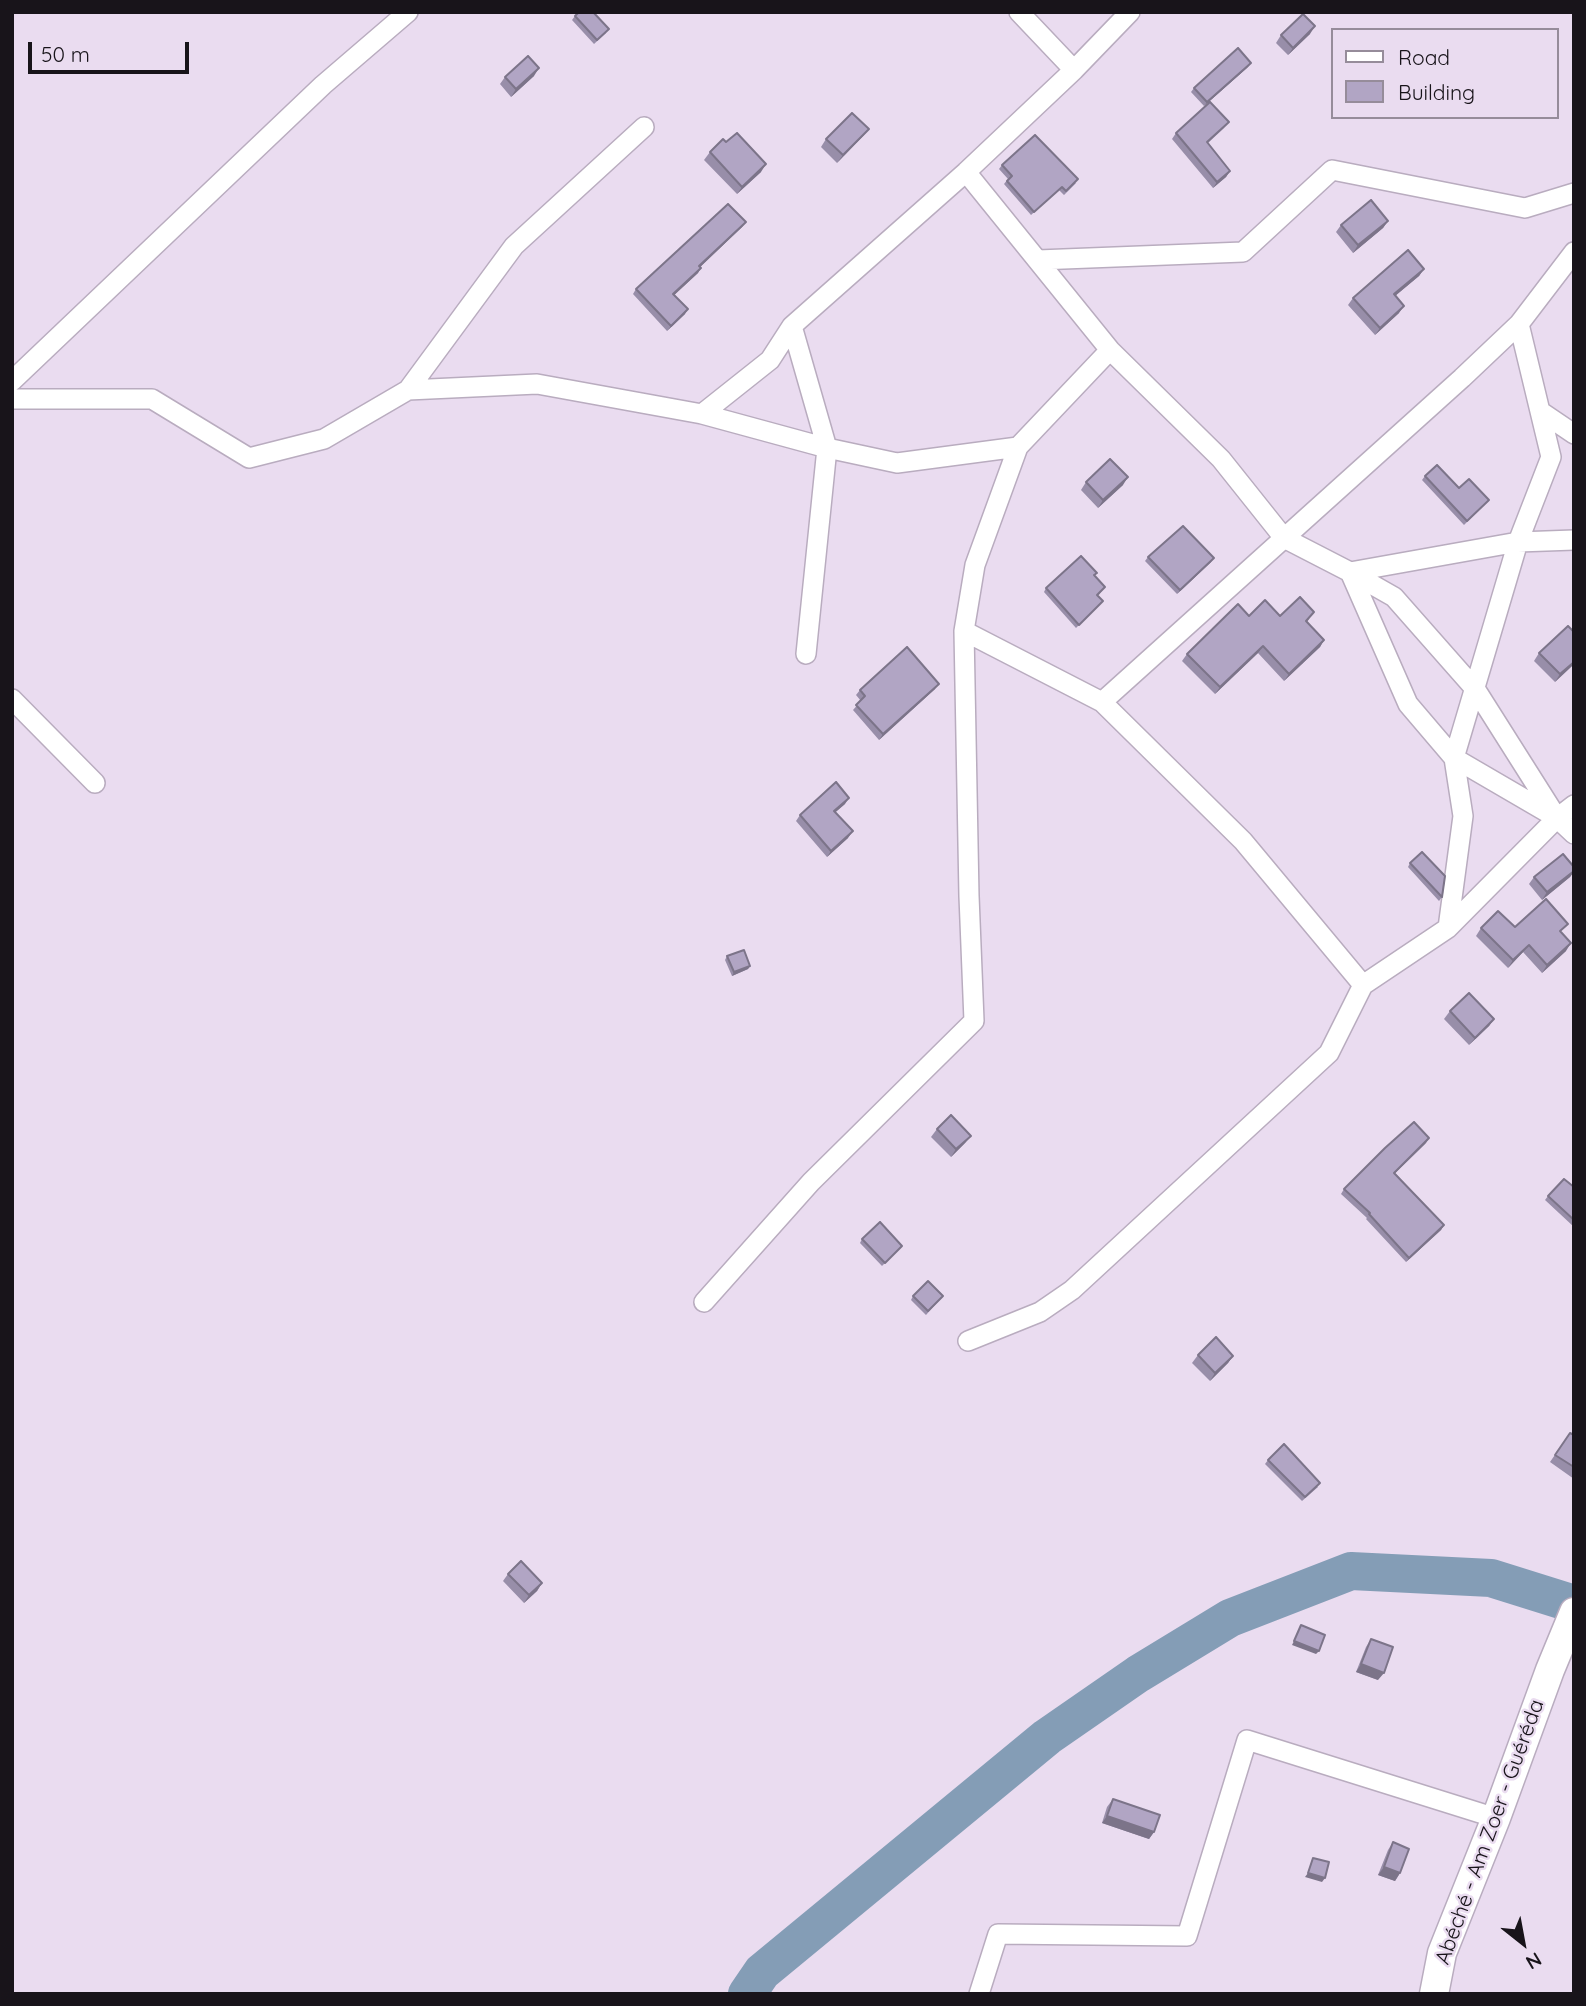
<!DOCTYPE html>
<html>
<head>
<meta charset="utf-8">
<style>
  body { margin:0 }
  #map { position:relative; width:1586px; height:2006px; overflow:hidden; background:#eadcf0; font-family:Quicksand,sans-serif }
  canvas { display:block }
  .frame { position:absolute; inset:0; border:14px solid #18141a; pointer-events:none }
  .legend { position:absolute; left:1331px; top:28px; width:228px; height:91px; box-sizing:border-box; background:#eadcf0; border:2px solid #968c9a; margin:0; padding:9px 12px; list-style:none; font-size:21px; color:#18141a }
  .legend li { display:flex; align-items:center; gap:14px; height:35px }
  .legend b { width:35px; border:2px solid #968c9a }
  .north { position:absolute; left:1488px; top:1908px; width:70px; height:70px; -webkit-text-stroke:5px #eadcf0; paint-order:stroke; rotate:149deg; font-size:19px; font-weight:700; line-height:28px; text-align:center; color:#18141a }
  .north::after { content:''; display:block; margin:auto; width:24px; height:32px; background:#18141a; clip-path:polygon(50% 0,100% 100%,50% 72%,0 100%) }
  .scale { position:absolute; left:28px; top:42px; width:161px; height:32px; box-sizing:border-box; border:4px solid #18141a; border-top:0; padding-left:9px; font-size:21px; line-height:24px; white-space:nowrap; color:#18141a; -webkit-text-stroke:5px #eadcf0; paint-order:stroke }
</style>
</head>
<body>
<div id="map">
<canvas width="1586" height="2006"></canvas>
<div class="frame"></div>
<ul class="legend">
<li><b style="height:9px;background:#fff"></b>Road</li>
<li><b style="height:19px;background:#b1a5c4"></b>Building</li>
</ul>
<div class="north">N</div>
<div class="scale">50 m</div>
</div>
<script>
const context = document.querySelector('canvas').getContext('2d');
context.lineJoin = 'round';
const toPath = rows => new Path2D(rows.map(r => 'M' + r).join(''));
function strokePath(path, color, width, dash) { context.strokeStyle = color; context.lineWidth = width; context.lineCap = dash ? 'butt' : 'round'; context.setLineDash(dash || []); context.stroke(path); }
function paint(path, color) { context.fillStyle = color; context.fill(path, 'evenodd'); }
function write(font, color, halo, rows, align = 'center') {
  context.font = font + ' Quicksand,sans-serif'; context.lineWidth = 5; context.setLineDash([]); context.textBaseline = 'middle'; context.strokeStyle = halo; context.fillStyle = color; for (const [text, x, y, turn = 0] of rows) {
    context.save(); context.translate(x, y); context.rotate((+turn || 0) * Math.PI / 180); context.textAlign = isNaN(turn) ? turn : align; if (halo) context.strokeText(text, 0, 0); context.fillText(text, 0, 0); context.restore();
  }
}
strokePath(toPath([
  [747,1994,762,1972,1047,1737,1138,1674,1230,1618,1351,1571,1491,1578,1574,1604]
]), '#849db6', 38);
const street = toPath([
  [1019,12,1074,70],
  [966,172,1110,350,1221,459,1284,538,1350,572,1408,704,1454,758,1557,818,1574,834],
  [1038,260,1243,252,1332,170,1525,208,1574,193],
  [12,381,323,85,408,12],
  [408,390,514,246,644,127],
  [12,399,152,399,249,458,324,439,408,390,537,384,702,414,770,360,792,326],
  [1540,411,1574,434],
  [702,414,827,448,897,463,1018,447,1110,350],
  [1350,572,1394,597,1476,690,1557,818,1574,805],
  [1350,572,1518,542,1574,540],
  [964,631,1102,702,1243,841,1363,985],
  [806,654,827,448,792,326,966,172,1074,70,1130,12],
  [12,699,95,783],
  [1102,702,1462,378,1519,324,1574,252],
  [1448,928,1463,816,1454,758,1518,542,1551,457,1519,324],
  [704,1302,811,1182,974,1021,969,896,964,631,975,565,1018,447],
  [968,1341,1040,1312,1072,1290,1329,1053,1363,985,1448,928,1557,818],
  [979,1994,998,1934,1187,1936,1247,1740,1496,1818]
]);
const secondary = toPath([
  [1434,1994,1442,1953,1496,1818,1550,1670,1574,1612]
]);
strokePath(street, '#b9acbf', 22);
strokePath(secondary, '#b9acbf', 31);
strokePath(street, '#fff', 19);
strokePath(secondary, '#fff', 28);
paint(toPath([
  [575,16,606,33,594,44,572,20],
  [1310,34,1288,55,1276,43,1281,35],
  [1248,67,1204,106,1191,92,1194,88],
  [534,76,511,97,500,84,505,77],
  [1229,122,1224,128,1208,143,1230,171,1226,177,1213,188,1172,139,1176,133],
  [869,129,863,136,837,163,821,147,826,139],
  [726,142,761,172,737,194,704,160,710,152],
  [1002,165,1076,183,1064,195,1059,190,1031,215,1004,184,1008,179,999,169],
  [1388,221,1383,228,1353,253,1336,232,1341,225],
  [746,222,742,227,700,267,698,273,674,295,685,314,667,331,633,294,636,289],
  [1424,269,1419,276,1395,296,1399,313,1375,335,1348,305,1353,298],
  [1425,476,1459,488,1489,500,1464,525,1422,480],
  [1086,482,1123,485,1098,508,1081,490],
  [1148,557,1211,562,1177,594,1145,561],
  [1095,576,1105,587,1098,596,1103,601,1076,628,1044,592,1046,588],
  [1249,616,1280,616,1309,619,1307,622,1324,640,1320,647,1284,681,1258,653,1215,694,1182,661,1187,654],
  [1574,632,1574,668,1572,666,1555,682,1534,661,1539,653],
  [935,689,879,740,853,710,861,701,856,695,860,690],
  [845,804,835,812,848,838,827,857,796,821,800,815],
  [1410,863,1442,897,1439,901,1408,867],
  [1574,867,1574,872,1570,877,1542,900,1529,884,1534,877],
  [1515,927,1561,933,1566,951,1542,973,1523,952,1508,968,1476,936,1481,928],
  [727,956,750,966,748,969,732,976,725,960],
  [1450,1011,1494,1019,1489,1026,1469,1045,1444,1019],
  [937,1129,971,1136,965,1143,951,1157,931,1137],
  [1426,1143,1395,1173,1444,1225,1441,1230,1406,1262,1366,1219,1367,1218,1341,1194,1344,1189],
  [1574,1187,1574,1227,1545,1200,1548,1196],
  [862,1239,902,1246,882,1266,860,1243],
  [913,1296,943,1296,926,1315,911,1300],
  [1198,1355,1233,1356,1228,1363,1210,1381,1192,1363],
  [1570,1433,1574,1435,1574,1479,1550,1462],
  [1268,1460,1318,1487,1302,1501,1265,1464],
  [508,1574,542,1583,537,1591,524,1603,503,1581],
  [1371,1639,1378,1680,1356,1672,1366,1647],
  [1113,1799,1154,1832,1149,1839,1102,1823,1107,1807],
  [1393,1842,1400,1873,1395,1881,1378,1875,1388,1850]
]), '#988ea9');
paint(toPath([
  [1315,26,1310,34,1288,55,1293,48],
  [1251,63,1248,67,1204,106,1207,102],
  [539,68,534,76,511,97,516,89],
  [869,129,863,136,837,163,843,155],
  [766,164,761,172,737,194,742,187],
  [1230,171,1226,177,1213,188,1217,182],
  [1388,221,1383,228,1353,253,1358,245],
  [746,222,742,227,696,271,699,266],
  [701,268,698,273,670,299,673,294],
  [1424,269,1419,276,1389,301,1394,294],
  [1404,306,1399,313,1375,335,1380,328],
  [688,309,685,314,667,331,671,326],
  [1128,477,1123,485,1098,508,1103,500],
  [1214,558,1211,562,1177,594,1180,590],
  [1324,640,1320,647,1284,681,1289,674],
  [1263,646,1258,653,1215,694,1220,687],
  [1574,662,1572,666,1555,682,1560,674],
  [939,684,935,689,879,740,883,734],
  [849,798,845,804,830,817,834,811],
  [853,831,848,838,827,857,831,851],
  [1574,871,1570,877,1542,900,1547,892],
  [1571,943,1566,951,1542,973,1547,965],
  [1529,945,1523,952,1508,968,1513,960],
  [750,966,748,969,732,976,734,972],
  [1494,1019,1489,1026,1469,1045,1475,1038],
  [971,1136,965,1143,951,1157,956,1149],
  [1429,1138,1426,1143,1391,1177,1394,1173],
  [1444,1225,1441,1230,1406,1262,1409,1258],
  [1233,1356,1228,1363,1210,1381,1215,1373],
  [542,1583,537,1591,524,1603,529,1595],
  [1294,1641,1319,1651,1316,1654,1292,1645],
  [1361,1664,1384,1673,1378,1680,1356,1672],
  [1107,1816,1154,1832,1149,1839,1102,1823],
  [1384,1867,1400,1873,1395,1881,1378,1875],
  [1308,1873,1325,1878,1322,1882,1305,1877]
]), '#7c7489');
const building = toPath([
  [579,12,593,12,609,29,597,40,575,16,579,12],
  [1303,14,1315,26,1293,48,1281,35,1303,14],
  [1238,48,1251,63,1207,102,1194,88,1238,48],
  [528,56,539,68,516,89,505,77,528,56],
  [1210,102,1229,122,1207,142,1230,171,1217,182,1176,133,1210,102],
  [852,113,869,129,843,155,826,139,852,113],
  [737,133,766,164,742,187,710,152,723,139,726,142,737,133],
  [1035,135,1078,179,1066,191,1062,187,1034,212,1007,181,1012,176,1002,165,1035,135],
  [1371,200,1388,221,1358,245,1341,225,1371,200],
  [728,204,746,222,699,266,701,268,673,294,688,309,671,326,636,289,728,204],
  [1408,250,1424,269,1394,294,1404,306,1380,328,1353,298,1408,250],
  [1110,459,1128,477,1103,500,1086,482,1110,459],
  [1437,465,1459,488,1469,479,1489,500,1467,521,1425,476,1437,465],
  [1183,526,1214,558,1180,590,1148,557,1183,526],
  [1081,556,1097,573,1094,575,1105,587,1097,595,1103,601,1079,625,1046,588,1081,556],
  [1300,597,1314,612,1306,621,1324,640,1289,674,1263,646,1220,687,1187,654,1238,604,1249,616,1265,600,1280,616,1300,597],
  [1568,626,1574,632,1574,662,1560,674,1539,653,1568,626],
  [907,647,939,684,883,734,856,705,865,696,860,690,907,647],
  [836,782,849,798,834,811,853,831,831,851,800,815,836,782],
  [1422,852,1445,876,1442,897,1410,863,1422,852],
  [1563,854,1574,867,1574,871,1547,892,1534,877,1563,854],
  [1546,899,1568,924,1560,931,1571,943,1547,965,1529,945,1513,960,1481,928,1498,911,1515,927,1546,899],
  [744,950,750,966,734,972,727,956,744,950],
  [1469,993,1494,1019,1475,1038,1450,1011,1469,993],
  [951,1115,971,1136,956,1149,937,1129,951,1115],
  [1414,1122,1429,1138,1394,1173,1444,1225,1409,1258,1369,1214,1370,1213,1344,1189,1385,1148,1414,1122],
  [1564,1179,1574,1187,1574,1220,1548,1196,1564,1179],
  [880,1222,902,1246,885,1263,862,1239,880,1222],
  [928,1281,943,1296,928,1311,913,1296,928,1281],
  [1216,1337,1233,1356,1215,1373,1198,1355,1216,1337],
  [1570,1433,1574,1435,1574,1467,1555,1455,1570,1433],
  [1284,1444,1320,1483,1305,1497,1268,1460,1284,1444],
  [521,1561,542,1583,529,1595,508,1574,521,1561],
  [1301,1625,1325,1635,1319,1651,1294,1641,1301,1625],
  [1371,1639,1393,1647,1384,1673,1361,1664,1371,1639],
  [1113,1799,1160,1815,1154,1832,1107,1816,1113,1799],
  [1393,1842,1409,1849,1400,1873,1384,1867,1393,1842],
  [1313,1858,1329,1862,1325,1878,1308,1873,1313,1858]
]);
paint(building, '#b1a5c4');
strokePath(building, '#7c7489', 2);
write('21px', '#18141a', '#eadcf0', [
  ["Abéché - Am Zoer - Guéréda",1490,1832,-70]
]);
</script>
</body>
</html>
